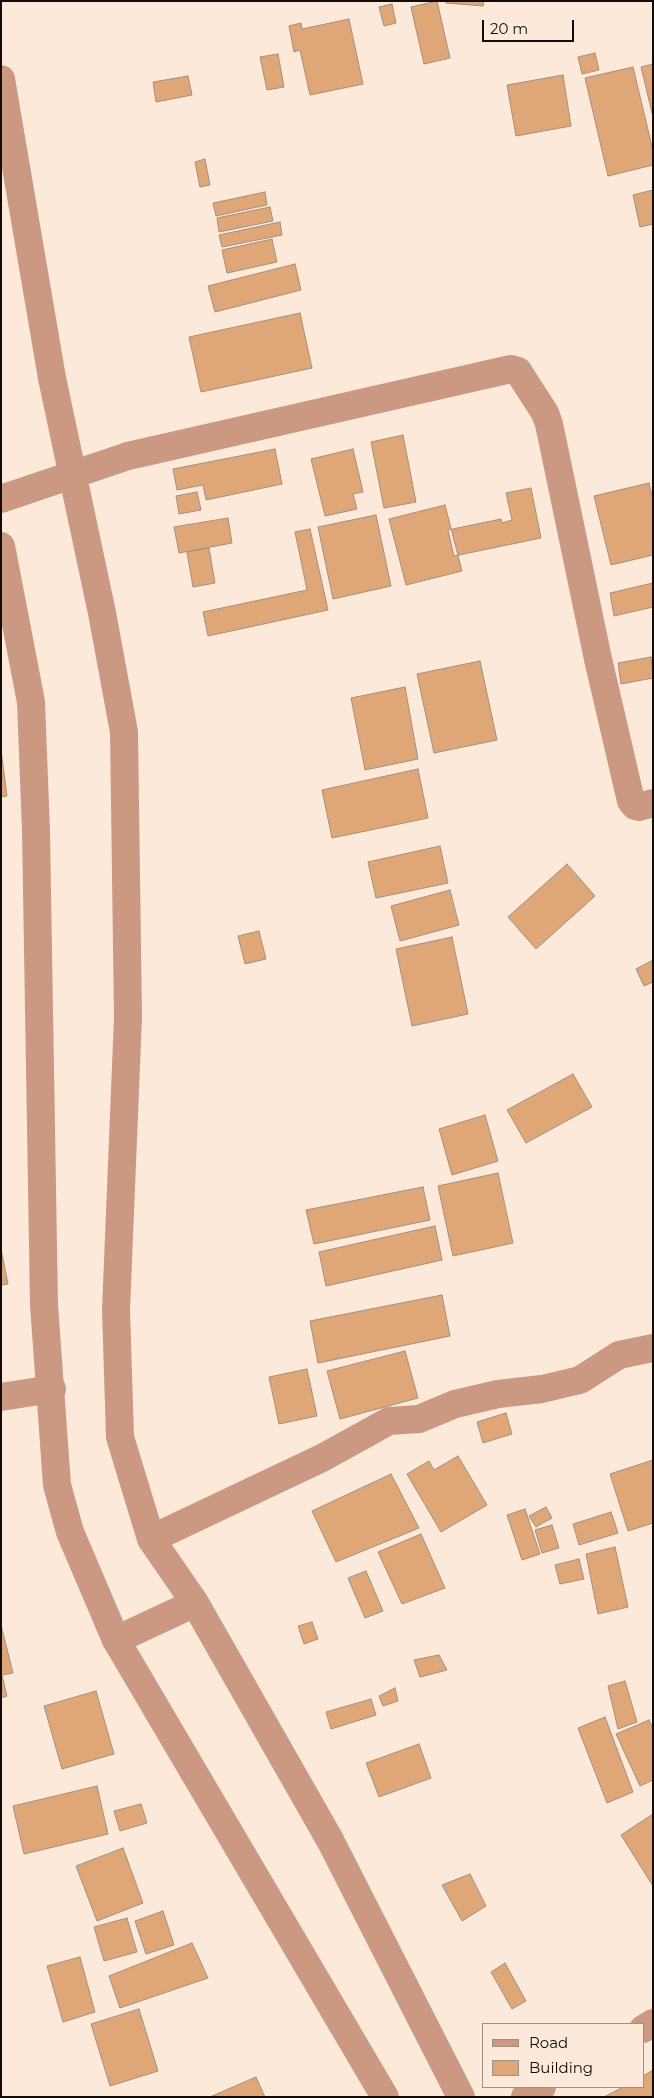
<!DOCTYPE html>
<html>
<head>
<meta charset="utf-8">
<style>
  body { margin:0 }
  #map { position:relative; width:654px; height:2098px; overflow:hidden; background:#fce9da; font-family:Montserrat,sans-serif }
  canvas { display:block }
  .frame { position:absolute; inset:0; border:2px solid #130b06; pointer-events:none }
  .legend { position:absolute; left:482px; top:2023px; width:162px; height:65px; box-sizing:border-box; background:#fce9da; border:1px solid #9f9085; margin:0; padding:6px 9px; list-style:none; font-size:15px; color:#130b06 }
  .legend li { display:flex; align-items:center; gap:10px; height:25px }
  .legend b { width:25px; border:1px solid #9f9085 }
  .scale { position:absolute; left:482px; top:20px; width:92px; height:22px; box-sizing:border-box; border:2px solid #130b06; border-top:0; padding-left:6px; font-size:15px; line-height:18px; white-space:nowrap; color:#130b06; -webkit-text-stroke:4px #fce9da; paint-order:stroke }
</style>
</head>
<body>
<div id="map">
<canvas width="654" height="2098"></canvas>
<div class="frame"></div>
<ul class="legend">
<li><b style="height:6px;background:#cb9982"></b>Road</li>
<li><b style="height:14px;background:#dfa677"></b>Building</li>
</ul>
<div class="scale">20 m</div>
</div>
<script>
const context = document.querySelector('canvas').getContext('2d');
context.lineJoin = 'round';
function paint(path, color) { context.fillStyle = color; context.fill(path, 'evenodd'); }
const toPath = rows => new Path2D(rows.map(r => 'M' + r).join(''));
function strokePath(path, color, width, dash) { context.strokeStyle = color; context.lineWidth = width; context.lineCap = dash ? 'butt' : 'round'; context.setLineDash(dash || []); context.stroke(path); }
const building = toPath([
  [437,1,450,58,424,64,411,7,437,1],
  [446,1,484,1,483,6,446,3,446,1],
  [392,4,396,23,384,26,379,7,392,4],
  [349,19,363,84,310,95,300,50,294,52,289,26,301,23,302,29,349,19],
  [595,53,599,70,582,74,578,57,595,53],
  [278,54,284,87,267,90,260,57,278,54],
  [653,64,653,117,641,67,653,64],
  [633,67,653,151,653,165,608,176,585,78,633,67],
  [563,75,571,126,516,136,507,85,563,75],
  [188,76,192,95,156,102,153,82,188,76],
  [205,159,210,185,200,187,195,162,205,159],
  [653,190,653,224,640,227,633,195,653,190],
  [265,192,267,205,216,216,213,203,265,192],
  [270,207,273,221,219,232,217,218,270,207],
  [280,222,282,235,222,247,219,235,280,222],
  [272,239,277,262,227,273,222,250,272,239],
  [295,264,301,290,215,312,208,286,295,264],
  [300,313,312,368,201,392,189,337,300,313],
  [403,435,416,502,384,508,371,442,403,435],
  [275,449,282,484,206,500,203,485,177,490,173,469,275,449],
  [353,449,363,492,353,494,357,509,325,516,311,459,353,449],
  [649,483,653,500,653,555,611,565,594,496,649,483],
  [531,488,541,538,454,556,448,530,501,519,502,523,512,520,506,493,531,488],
  [197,492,201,510,179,514,176,496,197,492],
  [445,505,462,571,406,585,389,519,445,505],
  [376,515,391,586,333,599,318,527,376,515],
  [228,518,232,543,179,553,174,527,228,518],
  [310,529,328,610,208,636,203,612,307,590,295,532,310,529],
  [209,548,215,583,193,587,187,552,209,548],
  [653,583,653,607,614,616,610,593,653,583],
  [651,657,653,678,621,684,618,663,651,657],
  [480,661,497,740,434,753,417,674,480,661],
  [405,687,418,759,365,770,351,698,405,687],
  [1,750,7,796,1,797,1,750],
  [418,769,428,818,332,838,322,790,418,769],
  [440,846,448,883,376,898,368,862,440,846],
  [567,864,595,896,536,949,508,917,567,864],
  [450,890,459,925,400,941,391,906,450,890],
  [259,931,266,959,245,964,238,936,259,931],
  [452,937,468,1014,412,1026,396,949,452,937],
  [653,960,653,982,644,986,636,969,653,960],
  [573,1074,592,1107,526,1143,507,1110,573,1074],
  [485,1115,498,1161,452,1175,439,1129,485,1115],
  [498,1173,513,1243,453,1256,438,1186,498,1173],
  [423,1187,430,1220,314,1244,306,1210,423,1187],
  [435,1226,442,1260,326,1286,319,1252,435,1226],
  [1,1249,8,1284,1,1285,1,1249],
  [442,1295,450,1336,318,1363,310,1321,442,1295],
  [405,1351,418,1398,340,1419,327,1371,405,1351],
  [307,1369,317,1416,279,1424,269,1377,307,1369],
  [506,1413,512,1434,483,1443,477,1422,506,1413],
  [458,1456,487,1505,441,1532,407,1474,429,1461,434,1470,458,1456],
  [653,1460,653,1523,628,1531,610,1474,653,1460],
  [391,1474,419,1528,336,1562,312,1511,391,1474],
  [546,1507,552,1518,536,1527,529,1516,546,1507],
  [525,1509,540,1554,522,1560,507,1515,525,1509],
  [611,1512,618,1533,579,1545,573,1524,611,1512],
  [552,1525,559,1548,542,1553,535,1530,552,1525],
  [421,1534,445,1588,402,1604,378,1552,421,1534],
  [615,1547,628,1607,598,1614,586,1554,615,1547],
  [579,1559,584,1579,560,1584,555,1565,579,1559],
  [366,1571,383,1611,365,1618,348,1578,366,1571],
  [312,1622,318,1639,304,1644,298,1626,312,1622],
  [1,1625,13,1673,2,1675,7,1696,1,1698,1,1625],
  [439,1655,447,1670,420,1677,414,1660,439,1655],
  [625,1681,637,1722,618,1729,608,1686,625,1681],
  [395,1688,398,1701,383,1706,379,1696,395,1688],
  [96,1691,114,1754,62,1769,44,1706,96,1691],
  [371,1699,376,1715,331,1729,326,1712,371,1699],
  [605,1717,633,1792,607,1803,578,1728,605,1717],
  [649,1720,653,1728,653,1780,640,1786,616,1734,649,1720],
  [419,1744,431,1778,379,1797,366,1763,419,1744],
  [97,1786,108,1834,24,1854,13,1806,97,1786],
  [141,1804,147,1823,120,1831,114,1811,141,1804],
  [653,1814,653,1886,621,1835,653,1814],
  [123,1848,143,1903,97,1921,76,1866,123,1848],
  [470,1874,486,1906,462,1921,442,1885,470,1874],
  [163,1911,174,1945,146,1954,135,1921,163,1911],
  [127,1918,137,1952,104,1961,94,1927,127,1918],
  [192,1943,208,1978,120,2008,109,1976,192,1943],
  [80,1957,95,2012,63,2022,47,1966,80,1957],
  [505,1963,526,2001,512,2009,491,1972,505,1963],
  [139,2009,158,2071,110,2086,91,2024,139,2009],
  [653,2070,653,2097,604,2097,623,2087,643,2087,643,2076,653,2070],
  [256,2077,265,2097,210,2097,256,2077]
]);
paint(building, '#dfa677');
strokePath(building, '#a58f7e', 1);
strokePath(toPath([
  [1,79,52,378,102,613,124,732,128,1017,116,1310,120,1437,151,1539],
  [1,499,128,456,511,369,518,371,545,413,549,424,598,659,631,801,635,806,639,807,653,803],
  [1,1397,52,1389],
  [195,1603,151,1539,322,1458,389,1421,419,1419,455,1404,498,1394,542,1389,580,1380,619,1355,653,1348],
  [116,1640,195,1603,330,1840,461,2097],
  [643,2029,653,2023],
  [525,2097,542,2087]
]), '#cb9982', 28);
strokePath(toPath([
  [1,546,31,702,36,831,44,1305,57,1485,70,1532,116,1640,385,2097]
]), '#cb9982', 28);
</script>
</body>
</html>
